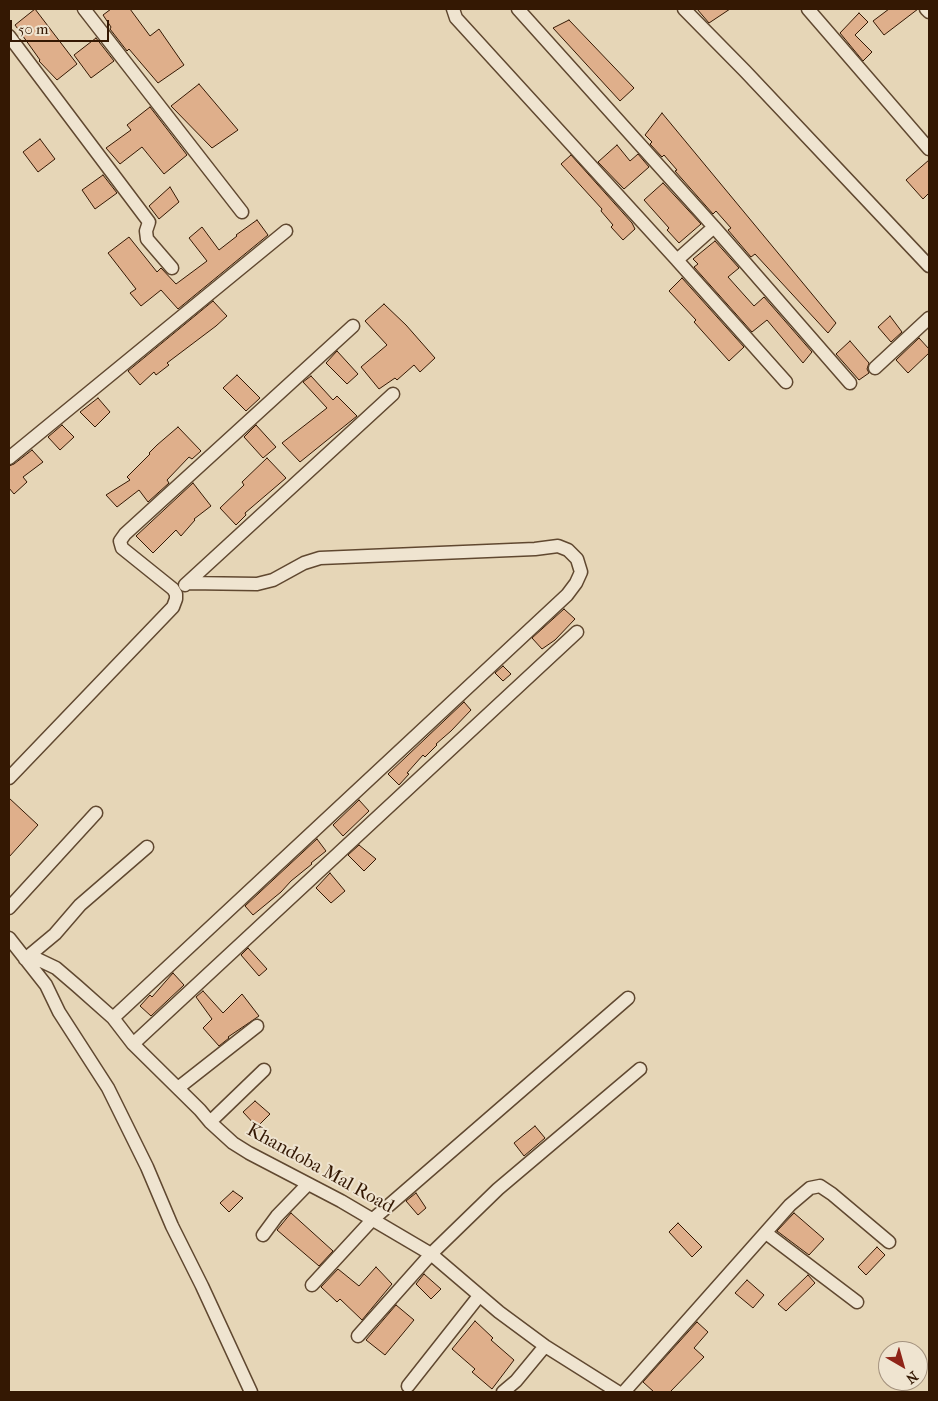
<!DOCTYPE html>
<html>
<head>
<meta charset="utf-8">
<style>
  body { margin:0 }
  #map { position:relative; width:938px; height:1401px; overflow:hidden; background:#e6d6b7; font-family:"IM FELL French Canon",serif }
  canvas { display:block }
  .frame { position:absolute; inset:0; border:10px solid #341803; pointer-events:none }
  .north { position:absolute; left:878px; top:1341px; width:50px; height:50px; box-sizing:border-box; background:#efe4d0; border:1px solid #a4927e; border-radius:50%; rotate:142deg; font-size:14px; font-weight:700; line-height:20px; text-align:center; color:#341803 }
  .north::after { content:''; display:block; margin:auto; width:18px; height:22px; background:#8f2418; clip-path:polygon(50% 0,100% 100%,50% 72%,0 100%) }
  .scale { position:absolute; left:10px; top:20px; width:99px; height:22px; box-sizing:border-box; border:2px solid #341803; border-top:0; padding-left:6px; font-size:15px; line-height:18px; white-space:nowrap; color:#341803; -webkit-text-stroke:4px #efe4d0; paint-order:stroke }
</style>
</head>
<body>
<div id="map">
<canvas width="938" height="1401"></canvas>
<div class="frame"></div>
<div class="north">N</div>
<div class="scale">50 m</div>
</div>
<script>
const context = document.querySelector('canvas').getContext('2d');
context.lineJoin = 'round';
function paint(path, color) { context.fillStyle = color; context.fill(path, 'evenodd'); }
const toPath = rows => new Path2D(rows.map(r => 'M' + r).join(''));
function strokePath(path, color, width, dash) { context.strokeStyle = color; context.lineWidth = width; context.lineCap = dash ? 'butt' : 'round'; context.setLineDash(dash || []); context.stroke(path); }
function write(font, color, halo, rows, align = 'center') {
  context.font = font + ' "IM FELL French Canon",serif'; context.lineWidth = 4; context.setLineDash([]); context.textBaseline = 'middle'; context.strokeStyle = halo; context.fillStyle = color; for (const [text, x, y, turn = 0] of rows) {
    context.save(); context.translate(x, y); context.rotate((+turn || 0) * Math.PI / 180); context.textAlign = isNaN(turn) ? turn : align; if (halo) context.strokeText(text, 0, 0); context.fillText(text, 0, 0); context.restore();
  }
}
const building = toPath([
  [35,9,77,64,57,80,39,61,40,60,15,25,35,9],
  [111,9,130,9,150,36,159,29,184,65,158,83,129,49,127,51,110,29,111,27,103,15,111,9],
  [697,9,730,9,709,23,697,9],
  [889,9,918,9,884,35,873,21,889,9],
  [859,13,868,22,855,35,872,52,863,61,840,33,859,13],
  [569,20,634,88,620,101,553,28,569,20],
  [96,38,114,61,91,78,74,55,96,38],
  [199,84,238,130,212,148,171,106,199,84],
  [150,107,187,155,164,174,142,147,120,164,106,148,131,130,127,125,150,107],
  [662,113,836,323,828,333,755,254,751,257,728,230,731,228,716,211,713,214,675,171,677,170,664,155,662,157,650,144,652,142,645,135,662,113],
  [40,139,55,159,38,172,23,152,40,139],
  [617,145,630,161,638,154,649,167,624,189,598,162,617,145],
  [571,155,632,223,635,229,623,240,611,227,613,225,601,211,602,209,561,164,571,155],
  [929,160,929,193,923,199,906,180,929,160],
  [103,175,117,193,95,209,82,190,103,175],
  [663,183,701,224,679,243,667,230,669,228,644,200,663,183],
  [170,187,179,202,159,219,149,206,170,187],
  [257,220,268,235,178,309,161,290,141,306,130,293,136,289,108,253,129,237,157,272,161,268,176,284,207,261,189,238,202,227,219,250,237,236,236,235,257,220],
  [715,241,739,268,728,277,754,306,764,297,812,352,803,363,767,320,752,332,694,267,698,264,693,259,715,241],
  [682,278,744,347,729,361,694,322,696,320,669,291,682,278],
  [213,301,227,316,216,326,167,363,169,365,156,375,154,372,140,385,128,371,213,301],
  [384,304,406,325,435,358,420,372,414,365,397,380,395,378,379,389,361,367,387,345,365,321,384,304],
  [890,316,902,332,891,342,878,327,890,316],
  [919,338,929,349,929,353,908,373,896,360,919,338],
  [850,341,869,363,867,369,869,373,859,380,836,354,850,341],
  [337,351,358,374,347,384,326,363,337,351],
  [237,375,260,398,246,411,223,388,237,375],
  [311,376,333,400,337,396,357,416,300,462,282,443,327,408,303,382,311,376],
  [98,398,110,412,95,427,80,412,98,398],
  [62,425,74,437,60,450,48,437,62,425],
  [256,425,276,447,263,458,244,437,256,425],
  [178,427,201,451,192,459,189,457,167,480,169,483,148,502,139,490,117,507,106,495,130,480,127,477,150,454,149,453,157,445,178,427],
  [32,450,43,462,23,477,27,482,14,494,9,488,9,466,14,464,32,450],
  [267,458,286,478,245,513,246,515,236,525,220,508,244,485,242,482,267,458],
  [193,483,211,506,194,519,195,520,181,536,176,530,153,553,136,536,193,483],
  [564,609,575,619,555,640,542,649,532,638,564,609],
  [503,666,511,674,503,681,495,673,503,666],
  [464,702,471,710,451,731,436,744,437,745,425,757,423,755,407,773,409,774,399,785,388,774,464,702],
  [9,798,38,825,9,857,9,798],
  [359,800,369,811,343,836,333,825,359,800],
  [317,839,326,851,311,863,312,864,291,881,281,892,253,915,245,906,317,839],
  [359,845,376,859,364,871,348,855,359,845],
  [330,873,345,891,331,903,316,888,330,873],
  [248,948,267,969,259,976,241,955,248,948],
  [173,973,184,985,151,1016,140,1006,150,995,152,997,173,973],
  [203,991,223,1013,242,994,259,1016,228,1037,229,1038,219,1046,203,1028,212,1019,196,997,203,991],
  [255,1101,270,1114,257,1127,243,1112,255,1101],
  [535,1126,545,1138,524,1156,514,1143,535,1126],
  [233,1191,243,1198,229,1212,220,1203,233,1191],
  [416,1193,426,1208,418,1215,406,1201,416,1193],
  [291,1213,333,1251,319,1266,277,1230,291,1213],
  [794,1213,824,1239,809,1255,777,1231,794,1213],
  [678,1223,702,1247,692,1257,669,1232,678,1223],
  [877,1247,885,1255,866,1275,858,1267,877,1247],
  [376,1267,392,1284,362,1320,340,1299,337,1302,321,1287,338,1269,359,1286,376,1267],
  [424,1274,441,1289,431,1299,416,1284,424,1274],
  [808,1275,815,1283,786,1311,778,1304,808,1275],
  [747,1280,764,1295,753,1308,735,1293,747,1280],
  [396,1305,414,1320,385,1355,366,1340,396,1305],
  [475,1321,493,1338,491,1340,514,1360,492,1389,472,1372,475,1369,452,1349,475,1321],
  [697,1322,708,1332,694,1348,704,1357,670,1392,654,1392,643,1382,697,1322]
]);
paint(building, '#dfaf8b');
strokePath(building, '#341803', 1);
const minor = toPath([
  [84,9,242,212],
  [453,9,456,18,677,260,714,227,518,9],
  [684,9,745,71,929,266],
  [808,9,929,149],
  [926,9,929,12],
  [9,36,149,222,146,231,147,239,172,268],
  [714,227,850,383],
  [677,260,786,382],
  [875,368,929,318],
  [9,458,286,231],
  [185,585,393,394],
  [9,778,173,607,176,599,176,594,173,589,122,548,120,541,125,534,353,326],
  [9,908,96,813],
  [9,938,46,985,59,1012,108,1088,147,1167,172,1226,202,1286,251,1392],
  [25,959,35,958,56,968,77,986,113,1018,133,1044,200,1110,210,1122,233,1143,249,1153,341,1201,431,1254,499,1312,545,1346,618,1392],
  [25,959,55,934,80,905,147,847],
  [113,1018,567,595,576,583,581,572,577,559,568,550,558,546,535,549,320,558,304,563,273,580,257,584,188,583],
  [133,1044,577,632],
  [178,1088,257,1026],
  [210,1122,264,1070],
  [766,1233,857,1302],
  [263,1235,277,1216,308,1184],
  [312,1285,372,1220,628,998],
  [358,1336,431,1254,498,1189,640,1069],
  [408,1386,479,1296],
  [503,1392,516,1381,545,1346],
  [624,1392,790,1205,810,1188,820,1186,832,1194,889,1242]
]);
strokePath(minor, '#604830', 15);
strokePath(minor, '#efe4d0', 12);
write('19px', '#341803', '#efe4d0', [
  ["Khandoba Mal Road",320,1169,29]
]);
</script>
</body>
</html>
